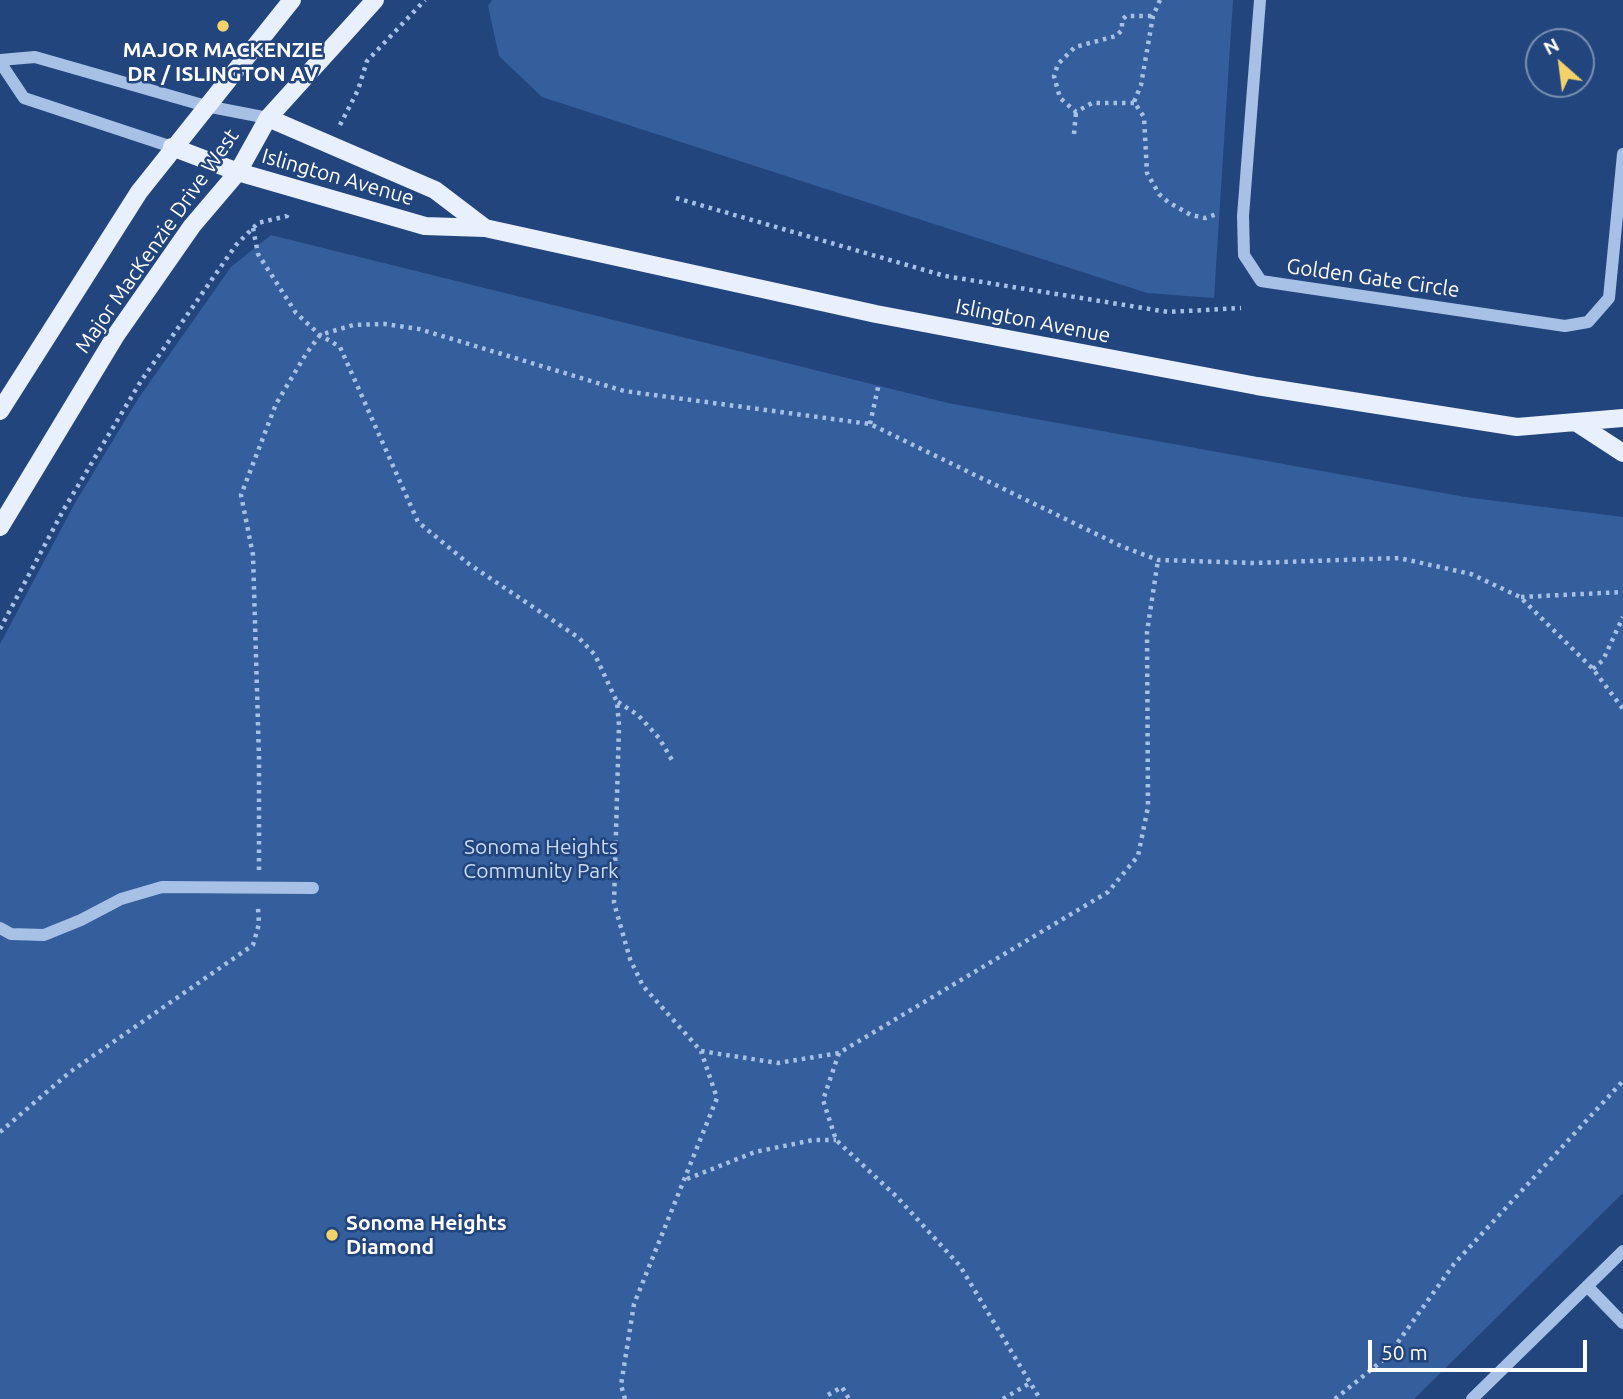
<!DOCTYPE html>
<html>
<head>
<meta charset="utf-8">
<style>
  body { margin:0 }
  #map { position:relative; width:1623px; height:1399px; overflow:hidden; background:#22457e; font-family:Ubuntu,sans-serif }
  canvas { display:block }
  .north { position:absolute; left:1525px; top:28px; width:70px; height:70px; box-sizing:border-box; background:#22457e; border:2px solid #7a8fb2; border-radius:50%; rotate:332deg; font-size:19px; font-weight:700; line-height:28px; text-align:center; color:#fff }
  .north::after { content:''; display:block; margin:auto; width:24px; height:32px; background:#f2d269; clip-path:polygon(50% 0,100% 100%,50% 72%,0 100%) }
  .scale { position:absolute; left:1368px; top:1340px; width:219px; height:32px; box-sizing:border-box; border:4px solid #fff; border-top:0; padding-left:9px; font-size:21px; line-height:24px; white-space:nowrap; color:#fff; -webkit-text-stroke:5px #22457e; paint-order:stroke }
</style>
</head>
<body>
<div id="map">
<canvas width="1623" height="1399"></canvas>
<div class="north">N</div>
<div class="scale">50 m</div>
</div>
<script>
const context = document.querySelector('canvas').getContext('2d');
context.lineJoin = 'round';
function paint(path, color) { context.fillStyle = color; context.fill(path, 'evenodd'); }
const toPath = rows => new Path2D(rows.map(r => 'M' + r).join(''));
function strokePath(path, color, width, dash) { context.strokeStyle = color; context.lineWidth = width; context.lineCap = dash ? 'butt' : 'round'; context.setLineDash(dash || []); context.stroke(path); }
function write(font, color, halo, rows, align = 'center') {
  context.font = font + ' Ubuntu,sans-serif'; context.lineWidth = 5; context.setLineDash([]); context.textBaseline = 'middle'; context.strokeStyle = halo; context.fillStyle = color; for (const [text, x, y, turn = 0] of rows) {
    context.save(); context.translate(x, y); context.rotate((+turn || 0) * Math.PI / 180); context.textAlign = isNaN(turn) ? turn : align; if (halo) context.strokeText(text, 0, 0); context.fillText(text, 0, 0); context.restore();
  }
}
paint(toPath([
  [492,0,1233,0,1214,298,1147,293,542,97,499,56,488,6],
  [271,235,948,403,1465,497,1623,517,1623,1193,1414,1399,0,1399,0,644,75,503,138,399,231,267]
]), '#355e9c');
strokePath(toPath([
  [1160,0,1153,16,1141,85,1134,102,1144,117,1147,173,1159,194,1168,202,1191,215,1205,218,1217,214],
  [1134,103,1092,103,1076,112,1060,98,1054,76,1058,64,1075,47,1116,36,1122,30,1122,20,1126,16,1153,16],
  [340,125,358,90,367,61,425,0],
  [1074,134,1076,112],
  [676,198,945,276,1168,312,1241,308],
  [253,228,258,254,296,313,320,335,340,347,418,522,469,564,579,638,595,655,617,702,619,725,614,903,630,959,643,986,701,1051,778,1063,839,1053,1108,892,1138,856,1148,807,1147,632,1158,560],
  [870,424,879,383],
  [1521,597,1623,592],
  [0,629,64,509,141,381,236,245,258,223,287,216,289,211],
  [1593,669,1603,660,1623,617],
  [618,702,638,715,659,738,672,760],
  [259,870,259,758,253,555,241,495,276,404,306,354,320,335,353,325,385,324,419,329,624,391,870,424,1121,546,1158,560,1254,563,1399,558,1471,574,1520,597,1593,669,1623,709],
  [839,1053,823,1100,836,1140,897,1197,960,1266,1040,1399],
  [0,1132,70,1072,253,945,259,924,258,908],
  [687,1179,755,1152,813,1140,836,1140],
  [828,1395,842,1387,849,1399],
  [625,1399,621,1385,634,1304,717,1098,701,1051],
  [1003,1399,1030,1383],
  [1335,1399,1388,1356,1454,1264,1623,1081]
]), '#a7c0e6', 4.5, [3.5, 5]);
strokePath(toPath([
  [1260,0,1243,216,1244,255,1261,281,1565,326,1588,322,1609,298,1623,154],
  [0,60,35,57,206,106,268,118],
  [0,62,24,98,172,147],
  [0,928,11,934,44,935,81,920,121,899,162,887,313,888],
  [1587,1286,1623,1323],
  [1472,1399,1623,1251]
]), '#a7c0e6', 12);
strokePath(toPath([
  [268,118,435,190,485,228],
  [172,147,238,172,425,226,485,228,876,314,1257,386,1517,427,1623,418],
  [0,411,139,192,292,0],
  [1577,423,1623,453],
  [0,527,116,335,192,226,238,172,268,118,375,0]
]), '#e8effd', 18);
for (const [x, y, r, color] of [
  [223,26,7,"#f2d269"],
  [332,1235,7,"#f2d269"]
]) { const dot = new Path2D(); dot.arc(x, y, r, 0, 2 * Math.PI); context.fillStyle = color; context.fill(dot); strokePath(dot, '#22457e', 2.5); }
write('bold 21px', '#fff', '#22457e', [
  ["MAJOR MACKENZIE",223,50],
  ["DR / ISLINGTON AV",223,74],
  ["Sonoma Heights",346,1223,"left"],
  ["Diamond",346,1247,"left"]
]);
write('21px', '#fff', '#22457e', [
  ["Islington Avenue",338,177,16],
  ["Major MacKenzie Drive West",157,241,-55],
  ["Golden Gate Circle",1373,278,8],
  ["Islington Avenue",1033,321,11]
]);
write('21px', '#cadbf5', '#22457e', [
  ["Sonoma Heights",541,847],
  ["Community Park",541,871]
]);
</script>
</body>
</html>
